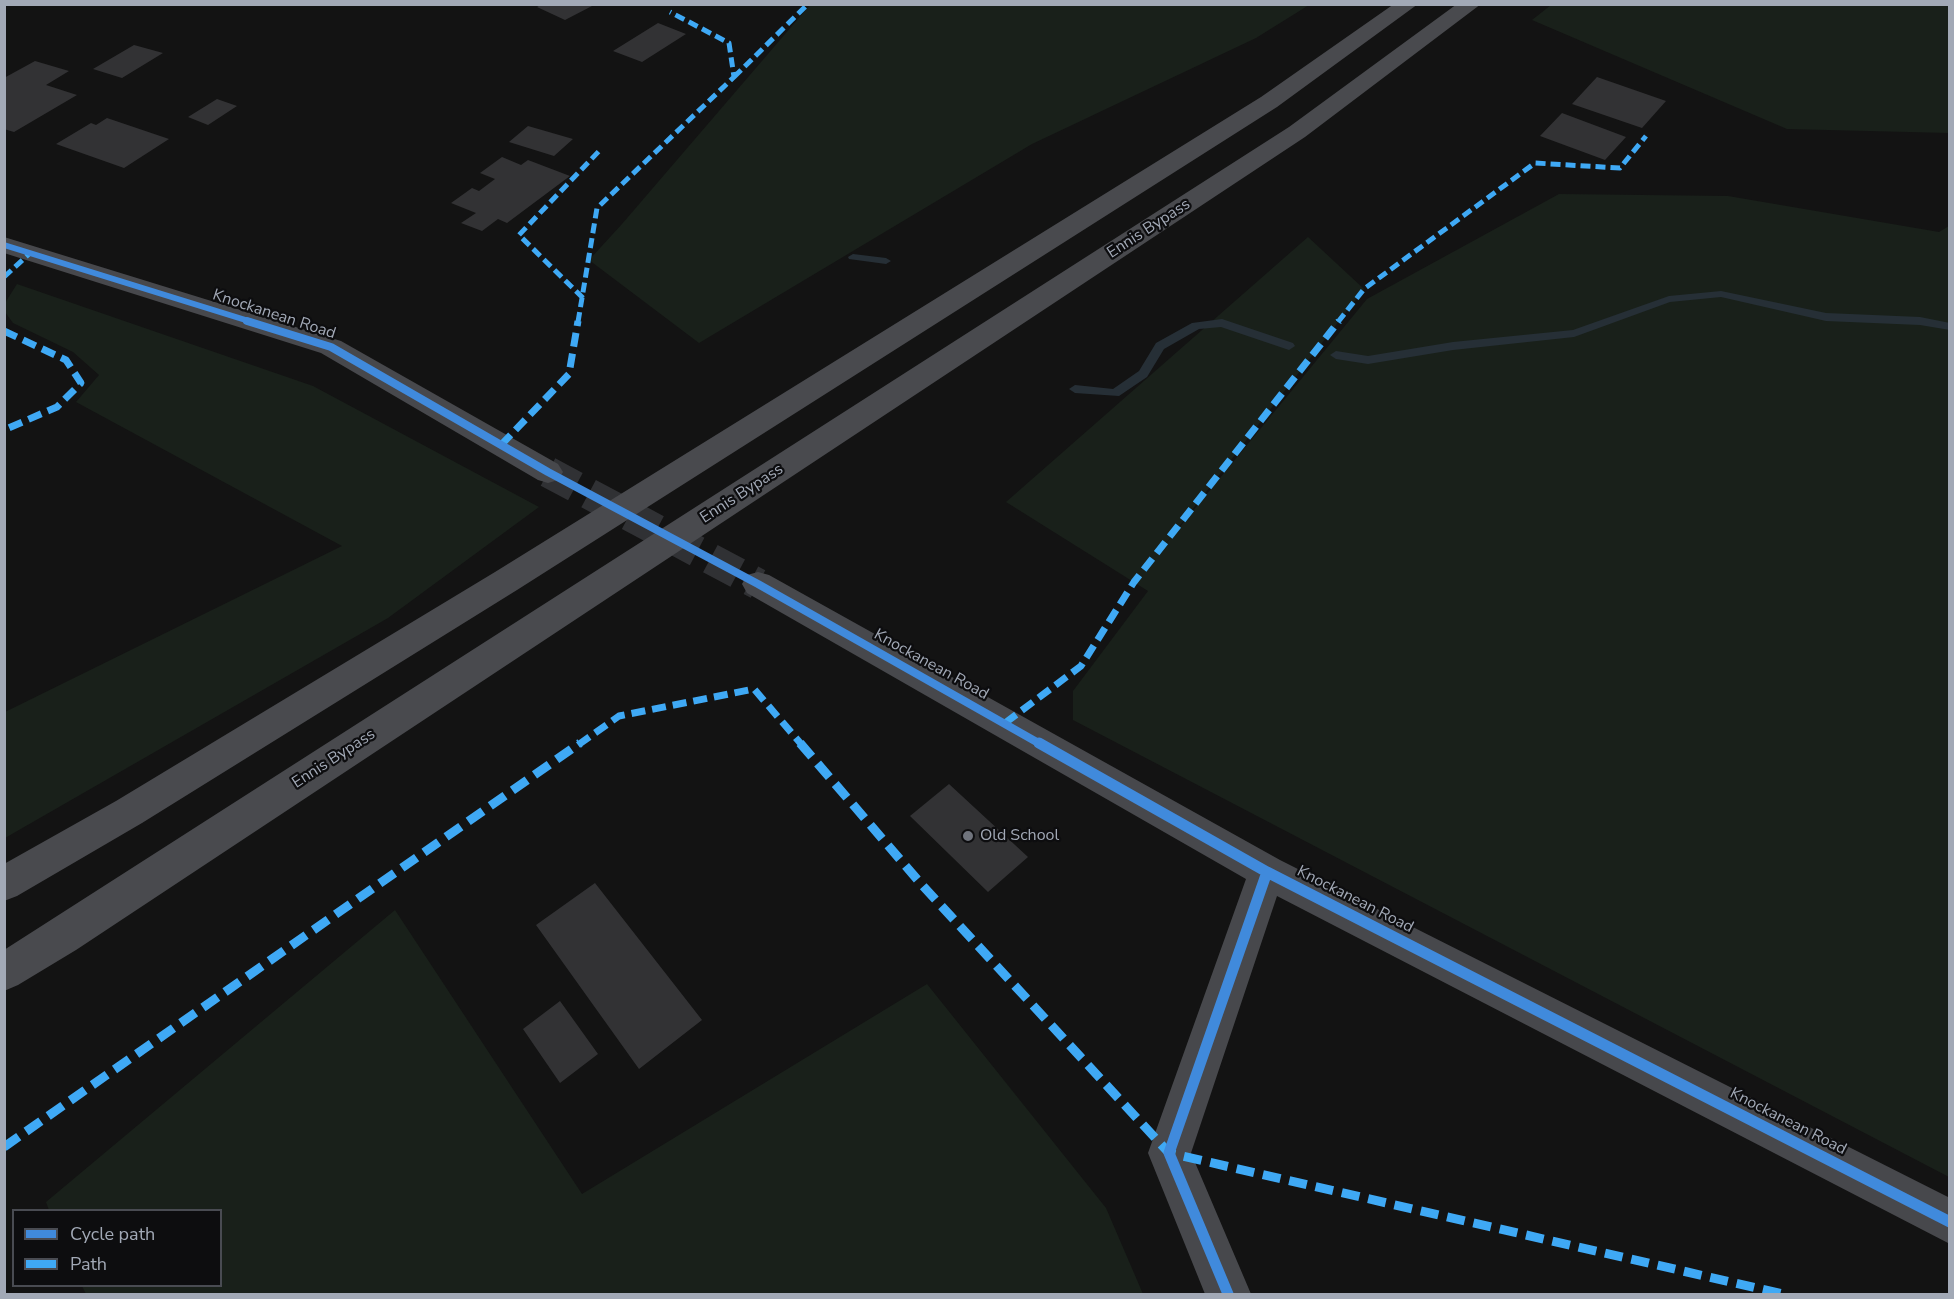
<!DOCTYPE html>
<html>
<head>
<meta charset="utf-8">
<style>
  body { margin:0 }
  #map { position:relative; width:1954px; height:1299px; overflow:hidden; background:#131313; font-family:"Nunito Sans",sans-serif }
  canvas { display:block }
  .frame { position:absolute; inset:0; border:6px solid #a2a9b6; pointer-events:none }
  .legend { position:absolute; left:12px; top:1209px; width:210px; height:78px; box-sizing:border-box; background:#0d0d0f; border:2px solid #494b52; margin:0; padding:8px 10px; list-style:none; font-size:18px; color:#a2a9b6 }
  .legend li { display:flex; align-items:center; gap:12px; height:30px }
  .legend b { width:30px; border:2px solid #494b52 }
</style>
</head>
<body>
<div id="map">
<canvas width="1954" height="1299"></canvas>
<div class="frame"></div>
<ul class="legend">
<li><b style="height:8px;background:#408adc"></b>Cycle path</li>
<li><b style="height:8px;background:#3fa9f5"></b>Path</li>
</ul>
</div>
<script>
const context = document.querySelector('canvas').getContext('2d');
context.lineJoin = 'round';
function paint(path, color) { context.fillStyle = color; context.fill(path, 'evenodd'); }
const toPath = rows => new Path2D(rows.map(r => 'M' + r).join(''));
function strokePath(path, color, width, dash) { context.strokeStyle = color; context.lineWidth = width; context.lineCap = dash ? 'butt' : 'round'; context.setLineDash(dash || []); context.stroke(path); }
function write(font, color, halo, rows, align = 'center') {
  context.font = font + ' "Nunito Sans",sans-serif'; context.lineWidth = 4.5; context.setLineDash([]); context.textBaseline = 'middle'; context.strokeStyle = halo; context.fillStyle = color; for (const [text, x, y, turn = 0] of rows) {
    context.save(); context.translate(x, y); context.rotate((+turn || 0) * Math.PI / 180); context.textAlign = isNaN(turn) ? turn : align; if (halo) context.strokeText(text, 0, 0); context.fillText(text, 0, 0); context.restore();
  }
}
paint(toPath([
  [810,5,810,4,1309,5,1256,38,1032,144,699,343,589,260,622,224],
  [1551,5,1949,5,1949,133,1787,129,1532,20],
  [1559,194,1728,196,1939,232,1949,226,1949,1177,1073,720,1073,691,1148,591,1006,502,1308,237,1364,289,1160,551,1367,299],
  [17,284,313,386,539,507,388,618,5,838,5,712,342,546,76,402,99,375,73,352,13,323,5,312,5,303],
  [395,910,582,1194,927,984,1106,1208,1143,1294,86,1294,82,1286,220,1286,220,1210,49,1210,46,1202]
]), '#19201a');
paint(toPath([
  [853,254,886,258,891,261,886,264,849,259,848,257,853,254],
  [1721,291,1826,313,1920,317,1950,323,1950,330,1920,325,1826,321,1721,297,1670,302,1574,337,1453,350,1368,364,1336,359,1330,355,1336,351,1368,356,1453,342,1573,330,1669,296,1721,291],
  [1222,319,1293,343,1295,346,1289,350,1221,327,1199,329,1164,349,1147,377,1119,396,1075,393,1069,389,1075,385,1113,389,1139,371,1156,343,1192,323,1222,319]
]), '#262f36');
paint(toPath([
  [542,4,588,4,592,6,565,20,537,7],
  [658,23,686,34,642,62,613,51],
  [134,45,163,53,122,78,93,69],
  [35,61,69,71,46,85,77,95,14,132,4,129,4,78],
  [1597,77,1666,101,1642,128,1572,104],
  [217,99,237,106,208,125,188,117],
  [1562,113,1626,137,1605,160,1540,136],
  [107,118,169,139,124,168,56,144,91,123,96,125],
  [528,126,573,139,554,156,509,142],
  [502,157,521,165,528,160,570,176,507,223,498,219,482,231,461,223,476,213,451,203,472,188,479,191,495,179,480,173],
  [949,784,1028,857,988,892,910,816],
  [595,883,702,1020,639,1069,536,925],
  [560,1001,598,1054,560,1083,523,1029]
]), '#323234');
strokePath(toPath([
  [548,472,758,584]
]), '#303134', 31, [31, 15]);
paint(toPath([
  [4,237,341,341,558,464,563,472,558,480,548,483,538,480,321,353,4,253,4,237],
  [758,572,769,575,1280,860,1950,1198,1950,1244,1277,896,1191,1153,1251,1294,1205,1294,1148,1153,1246,879,747,593,742,584,747,575,758,572]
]), '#47484c');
paint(toPath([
  [1394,4,1418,4,1277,107,517,590,142,823,17,896,4,901,4,864,116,801,495,572,1261,97,1394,4],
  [1457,4,1481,4,1305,137,76,950,18,985,4,991,4,950,1289,127,1457,4]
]), '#494a4e');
strokePath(toPath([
  [734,77,808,4],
  [4,277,29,254],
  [583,298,519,235,601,149],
  [578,322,597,208,734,77,729,43,670,12],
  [1338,322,1364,289,1535,163,1620,168,1646,136]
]), '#3fa9f5', 5, [10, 5]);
strokePath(toPath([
  [4,331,66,360,81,383,57,407,4,430],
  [501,445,569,374,578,321],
  [1005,723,1081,666,1134,582,1339,321],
  [578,745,619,716,754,689,802,745]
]), '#3fa9f5', 7, [14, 7]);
strokePath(toPath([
  [800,743,922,885,1169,1153,1783,1294],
  [4,1147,580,743]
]), '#3fa9f5', 9, [18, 9]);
strokePath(toPath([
  [4,245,252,322]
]), '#408adc', 6);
strokePath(toPath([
  [247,321,331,347,548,472,758,584,1042,745]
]), '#408adc', 8);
strokePath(toPath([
  [1039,743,1267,872,1950,1222],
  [1228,1294,1169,1153,1267,872]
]), '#408adc', 11);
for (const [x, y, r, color] of [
  [968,836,6,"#70747d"]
]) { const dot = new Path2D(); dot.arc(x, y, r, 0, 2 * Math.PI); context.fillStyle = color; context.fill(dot); strokePath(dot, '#0d0d0f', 2); }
write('16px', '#a2a9b6', '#0d0d0f', [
  ["Ennis Bypass",1149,229,-33],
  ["Knockanean Road",274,315,18],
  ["Ennis Bypass",742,494,-33],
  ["Knockanean Road",931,665,29],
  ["Ennis Bypass",334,759,-33],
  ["Knockanean Road",1355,900,27],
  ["Knockanean Road",1788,1122,27]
]);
write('16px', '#a2a9b6', '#0d0d0f', [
  ["Old School",980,836]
], 'left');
</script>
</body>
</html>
